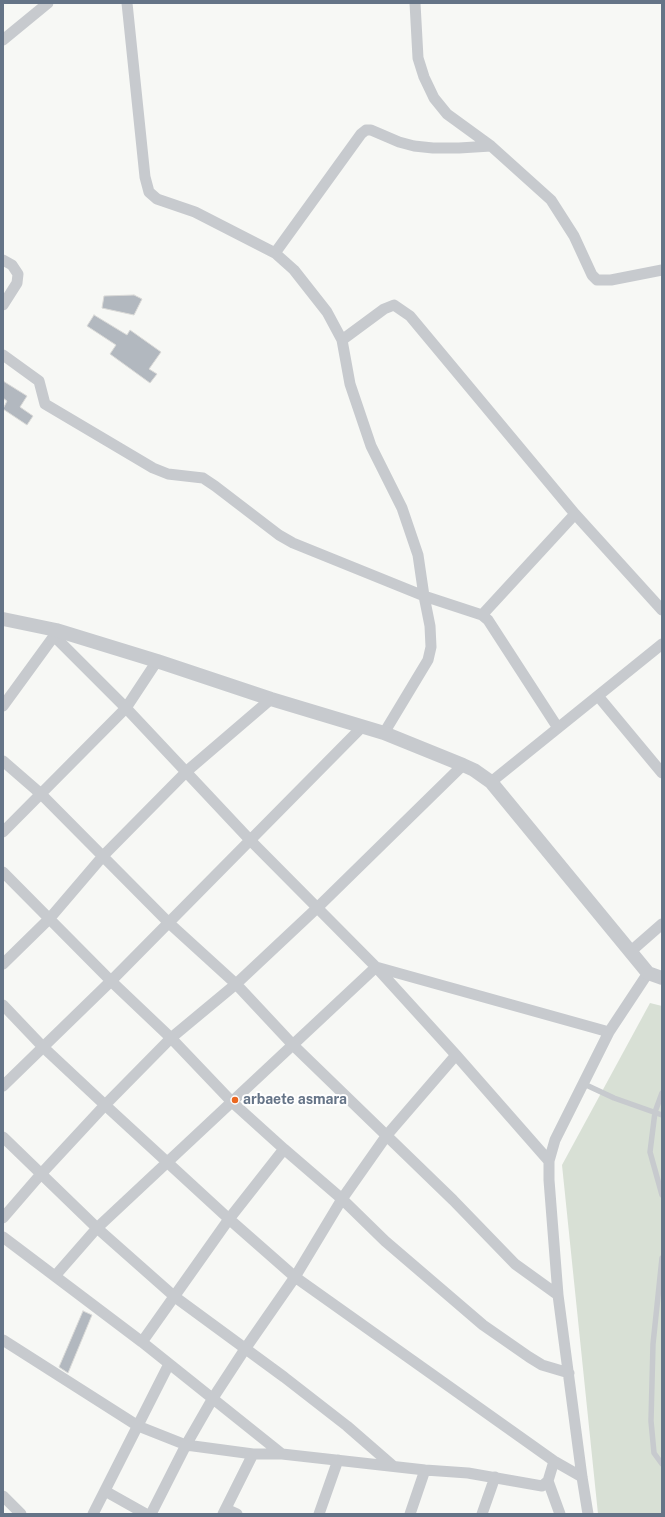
<!DOCTYPE html>
<html>
<head>
<meta charset="utf-8">
<style>
  body { margin:0 }
  #map { position:relative; width:665px; height:1517px; overflow:hidden; background:#f7f8f5; font-family:"Public Sans",sans-serif }
  canvas { display:block }
  .frame { position:absolute; inset:0; border:4px solid #657487; pointer-events:none }
</style>
</head>
<body>
<div id="map">
<canvas width="665" height="1517"></canvas>
<div class="frame"></div>
</div>
<script>
const context = document.querySelector('canvas').getContext('2d');
context.lineJoin = 'round';
function paint(path, color) { context.fillStyle = color; context.fill(path, 'evenodd'); }
const toPath = rows => new Path2D(rows.map(r => 'M' + r).join(''));
function strokePath(path, color, width, dash) { context.strokeStyle = color; context.lineWidth = width; context.lineCap = dash ? 'butt' : 'round'; context.setLineDash(dash || []); context.stroke(path); }
function write(font, color, halo, rows, align = 'center') {
  context.font = font + ' "Public Sans",sans-serif'; context.lineWidth = 4; context.setLineDash([]); context.textBaseline = 'middle'; context.strokeStyle = halo; context.fillStyle = color; for (const [text, x, y, turn = 0] of rows) {
    context.save(); context.translate(x, y); context.rotate((+turn || 0) * Math.PI / 180); context.textAlign = isNaN(turn) ? turn : align; if (halo) context.strokeText(text, 0, 0); context.fillText(text, 0, 0); context.restore();
  }
}
paint(toPath([
  [650,1003,662,1006,662,1514,598,1514,562,1165]
]), '#d8e0d5');
const building = toPath([
  [134,295,142,299,134,315,102,308,104,296,134,295],
  [94,315,127,335,130,330,161,352,149,369,157,374,150,383,110,354,116,345,87,326,94,315],
  [3,381,27,396,20,407,33,416,27,425,3,409,7,401,3,398,3,381],
  [83,1311,92,1315,68,1373,59,1367,83,1311]
]);
paint(building, '#b2b8bf');
strokePath(building, '#d9d9d7', 1);
strokePath(toPath([
  [584,1084,614,1098,662,1115],
  [662,1093,655,1112,650,1152,662,1195],
  [662,1258,653,1344,651,1421,654,1453,662,1464]
]), '#c7cace', 5.5);
strokePath(toPath([
  [127,3,145,177,149,192,157,199,195,212,275,253,294,270,327,312,342,340,350,384,371,446,402,508,418,555,424,596,430,626,431,647,428,660,384,733],
  [415,3,418,58,424,77,434,98,447,114,491,146,551,200,574,236,592,275,597,280,611,280,662,270],
  [3,40,48,3],
  [275,253,361,134,366,130,371,130,399,142,414,146,433,148,459,148,491,146],
  [3,260,12,265,18,274,17,283,3,305],
  [342,340,384,309,394,305,410,316,575,514,662,610],
  [3,355,39,381,45,404,153,468,168,474,203,478,215,486,279,535,293,543,424,596,482,615,488,620,558,728],
  [482,615,575,514],
  [56,630,54,636,126,708,250,840,376,967,456,1055,549,1161],
  [598,696,662,773],
  [3,706,54,636],
  [3,761,41,794,169,923,236,984,293,1045,453,1200,515,1264,558,1295],
  [491,782,662,644],
  [3,832,126,708,157,661],
  [3,872,111,981,171,1038,232,1102,284,1149,342,1199,385,1241,483,1325,529,1357,542,1365,569,1373],
  [630,952,662,924],
  [3,964,50,918,103,856,187,771,271,699],
  [3,1005,43,1047,105,1105,229,1219,295,1277,554,1461,582,1477],
  [3,1086,111,981,363,726],
  [3,1137,97,1228,175,1297,284,1377,347,1426,393,1466],
  [3,1218,41,1174,105,1105,171,1038,236,984,317,908,463,765],
  [3,1237,142,1342,282,1454],
  [55,1276,97,1228,376,967,609,1032],
  [3,1340,138,1426,186,1445,253,1454,282,1454,425,1470,468,1473,542,1486,548,1481,554,1461],
  [142,1342,229,1219,284,1149],
  [548,1481,560,1514],
  [105,1491,146,1514],
  [3,1496,21,1514],
  [226,1509,237,1514],
  [93,1514,169,1364],
  [151,1514,186,1445,213,1398,245,1349,295,1277,342,1199,387,1135,456,1055],
  [223,1514,253,1454],
  [319,1514,338,1460],
  [410,1514,425,1470],
  [482,1514,495,1477],
  [588,1514,582,1477,558,1295,549,1180,549,1161,555,1140,609,1032,648,973]
]), '#c7cace', 11);
strokePath(toPath([
  [3,619,56,630,157,661,271,699,384,733,463,765,474,770,491,782,648,973,662,978]
]), '#c7cace', 14);
for (const [x, y, r, color] of [
  [235,1100,4,"#eb6821"]
]) { const dot = new Path2D(); dot.arc(x, y, r, 0, 2 * Math.PI); context.fillStyle = color; context.fill(dot); strokePath(dot, '#fff', 1.5); }
write('bold 14px', '#657487', '#fff', [
  ["arbaete asmara",243,1100]
], 'left');
</script>
</body>
</html>
